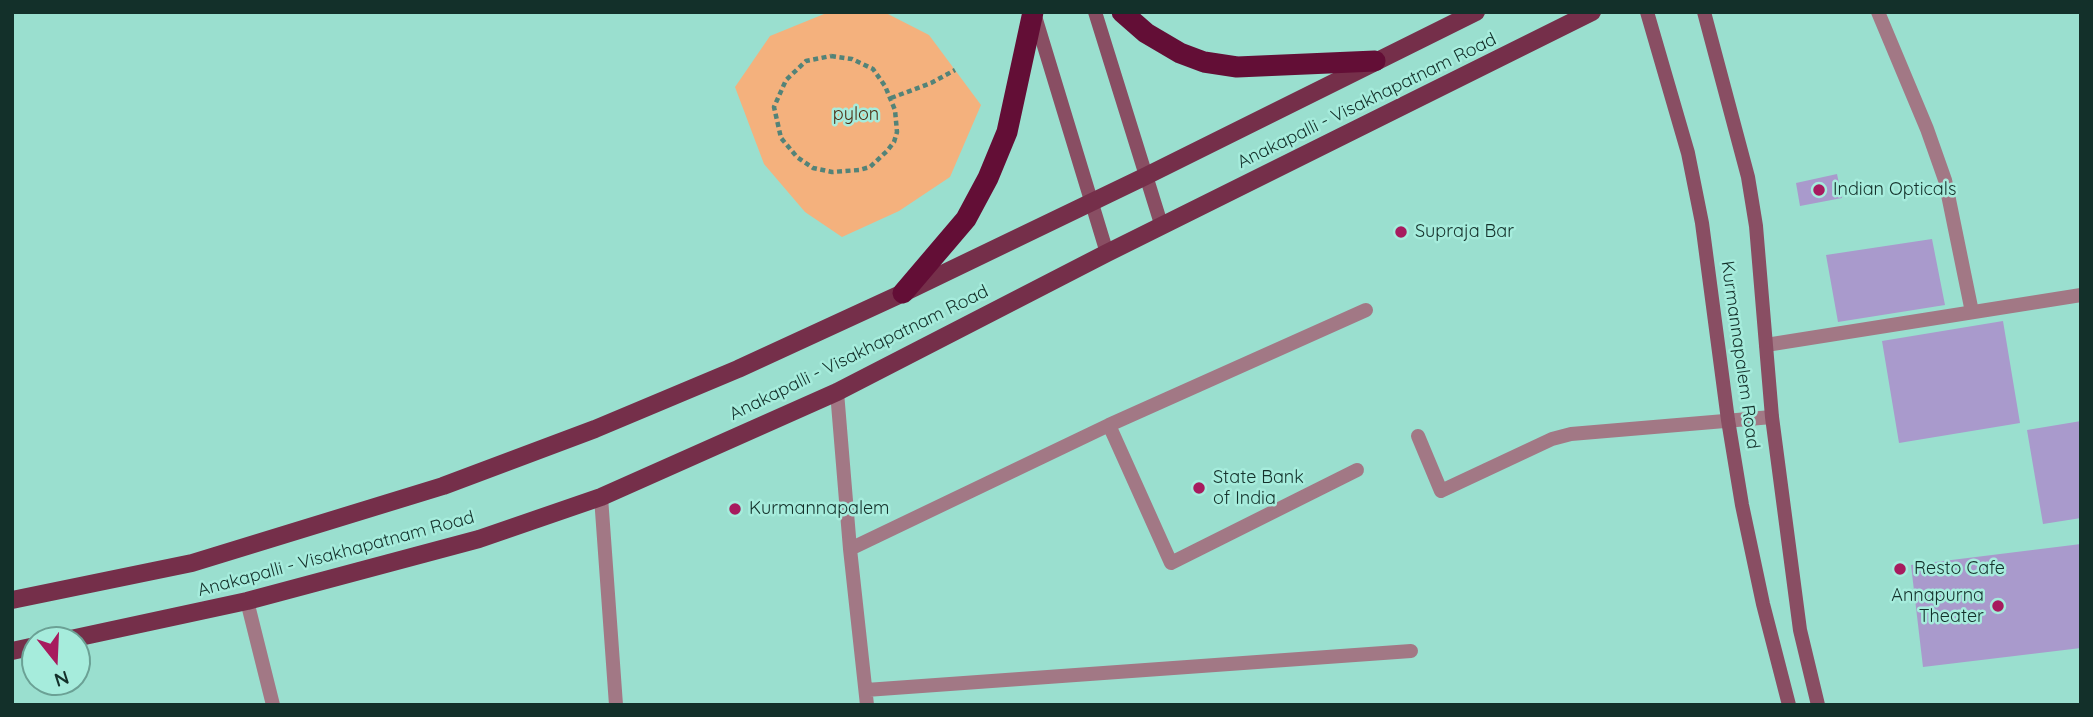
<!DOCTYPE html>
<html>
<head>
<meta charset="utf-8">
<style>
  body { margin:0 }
  #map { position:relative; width:2093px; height:717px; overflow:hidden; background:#9adfcf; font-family:Quicksand,sans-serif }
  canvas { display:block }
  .frame { position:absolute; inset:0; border:14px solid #13302a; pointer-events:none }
  .north { position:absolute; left:21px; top:626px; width:70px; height:70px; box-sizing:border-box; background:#a6ecdc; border:2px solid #6ba195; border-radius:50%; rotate:162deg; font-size:19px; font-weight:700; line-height:28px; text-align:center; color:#13302a }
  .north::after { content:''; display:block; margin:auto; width:24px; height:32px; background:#a71b5e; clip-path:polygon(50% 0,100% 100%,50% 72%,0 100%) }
</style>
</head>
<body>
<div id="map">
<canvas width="2093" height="717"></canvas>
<div class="frame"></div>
<div class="north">N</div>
</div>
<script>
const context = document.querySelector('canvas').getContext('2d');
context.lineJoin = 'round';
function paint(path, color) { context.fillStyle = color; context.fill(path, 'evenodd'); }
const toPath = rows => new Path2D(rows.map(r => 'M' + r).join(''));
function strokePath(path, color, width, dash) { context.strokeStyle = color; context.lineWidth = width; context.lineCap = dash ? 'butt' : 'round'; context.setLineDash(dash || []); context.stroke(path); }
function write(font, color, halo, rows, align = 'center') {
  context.font = font + ' Quicksand,sans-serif'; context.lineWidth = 5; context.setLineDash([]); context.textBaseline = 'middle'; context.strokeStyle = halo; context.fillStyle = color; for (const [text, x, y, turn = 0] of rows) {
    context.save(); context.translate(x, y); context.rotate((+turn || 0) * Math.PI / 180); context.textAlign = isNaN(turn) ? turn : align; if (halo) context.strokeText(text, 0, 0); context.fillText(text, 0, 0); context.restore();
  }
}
paint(toPath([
  [829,12,884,12,929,35,981,105,950,177,899,211,842,237,805,212,764,164,735,87,770,36]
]), '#f4b17d');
paint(toPath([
  [1837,174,1842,198,1800,206,1796,183],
  [1932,239,1945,305,1838,322,1826,255],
  [2003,321,2020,423,1899,443,1882,341],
  [2081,421,2081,518,2043,524,2027,430],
  [2081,544,2081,648,1923,667,1911,565]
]), '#a99acc');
strokePath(toPath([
  [831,56,852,59,873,69,885,86,895,110,897,132,894,142,887,151,870,167,859,170,832,172,813,168,797,157,781,138,774,107,786,80,806,61,831,56],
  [891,98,931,83,955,70]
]), '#538378', 4.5, [5, 3.5]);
strokePath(toPath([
  [1878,12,1927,129,1945,180,1972,312],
  [1766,345,2081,295],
  [837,392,850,549,867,705],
  [1109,425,1171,563,1357,470],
  [1418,436,1441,491,1552,439,1571,434,1772,417],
  [601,497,616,705],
  [850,549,1109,425,1366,310],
  [247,601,273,705],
  [866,690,1411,651]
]), '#a27885', 14);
strokePath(toPath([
  [1095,12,1162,227],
  [1647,12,1688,153,1702,223,1728,420,1742,505,1763,604,1789,705],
  [1704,12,1748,177,1756,226,1772,417,1800,630,1818,705],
  [1034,13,1107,253]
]), '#894e63', 14);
strokePath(toPath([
  [12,600,192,563,443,486,595,429,738,369,903,293,1146,176,1476,12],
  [66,640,247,601,479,539,601,497,837,392,1107,253,1592,12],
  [12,651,35,646]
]), '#752f4a', 18);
strokePath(toPath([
  [1122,12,1146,33,1180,53,1204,62,1237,67,1375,61],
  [903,293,966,219,988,178,1007,132,1033,12]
]), '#630e36', 21);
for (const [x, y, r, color] of [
  [1819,190,7,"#a71b5e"],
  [1401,232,7,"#a71b5e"],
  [1199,488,7,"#a71b5e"],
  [735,509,7,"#a71b5e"],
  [1900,569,7,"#a71b5e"],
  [1998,606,7,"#a71b5e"]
]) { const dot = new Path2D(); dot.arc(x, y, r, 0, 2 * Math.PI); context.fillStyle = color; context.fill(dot); strokePath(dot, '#a6ecdc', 2.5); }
write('18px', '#13302a', '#a6ecdc', [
  ["Anakapalli - Visakhapatnam Road",1367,101,-26],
  ["Anakapalli - Visakhapatnam Road",859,353,-26],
  ["Kurmannapalem Road",1740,355,82],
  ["Anakapalli - Visakhapatnam Road",336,554,-15]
]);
write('18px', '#4c2c12', '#a6ecdc', [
  ["pylon",856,115]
]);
write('18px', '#13302a', '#a6ecdc', [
  ["Indian Opticals",1833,190],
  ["Supraja Bar",1415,232],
  ["State Bank",1213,478],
  ["of India",1213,499],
  ["Kurmannapalem",749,509],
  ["Resto Cafe",1914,569],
  ["Annapurna",1984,596,"right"],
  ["Theater",1984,617,"right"]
], 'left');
</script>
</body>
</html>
